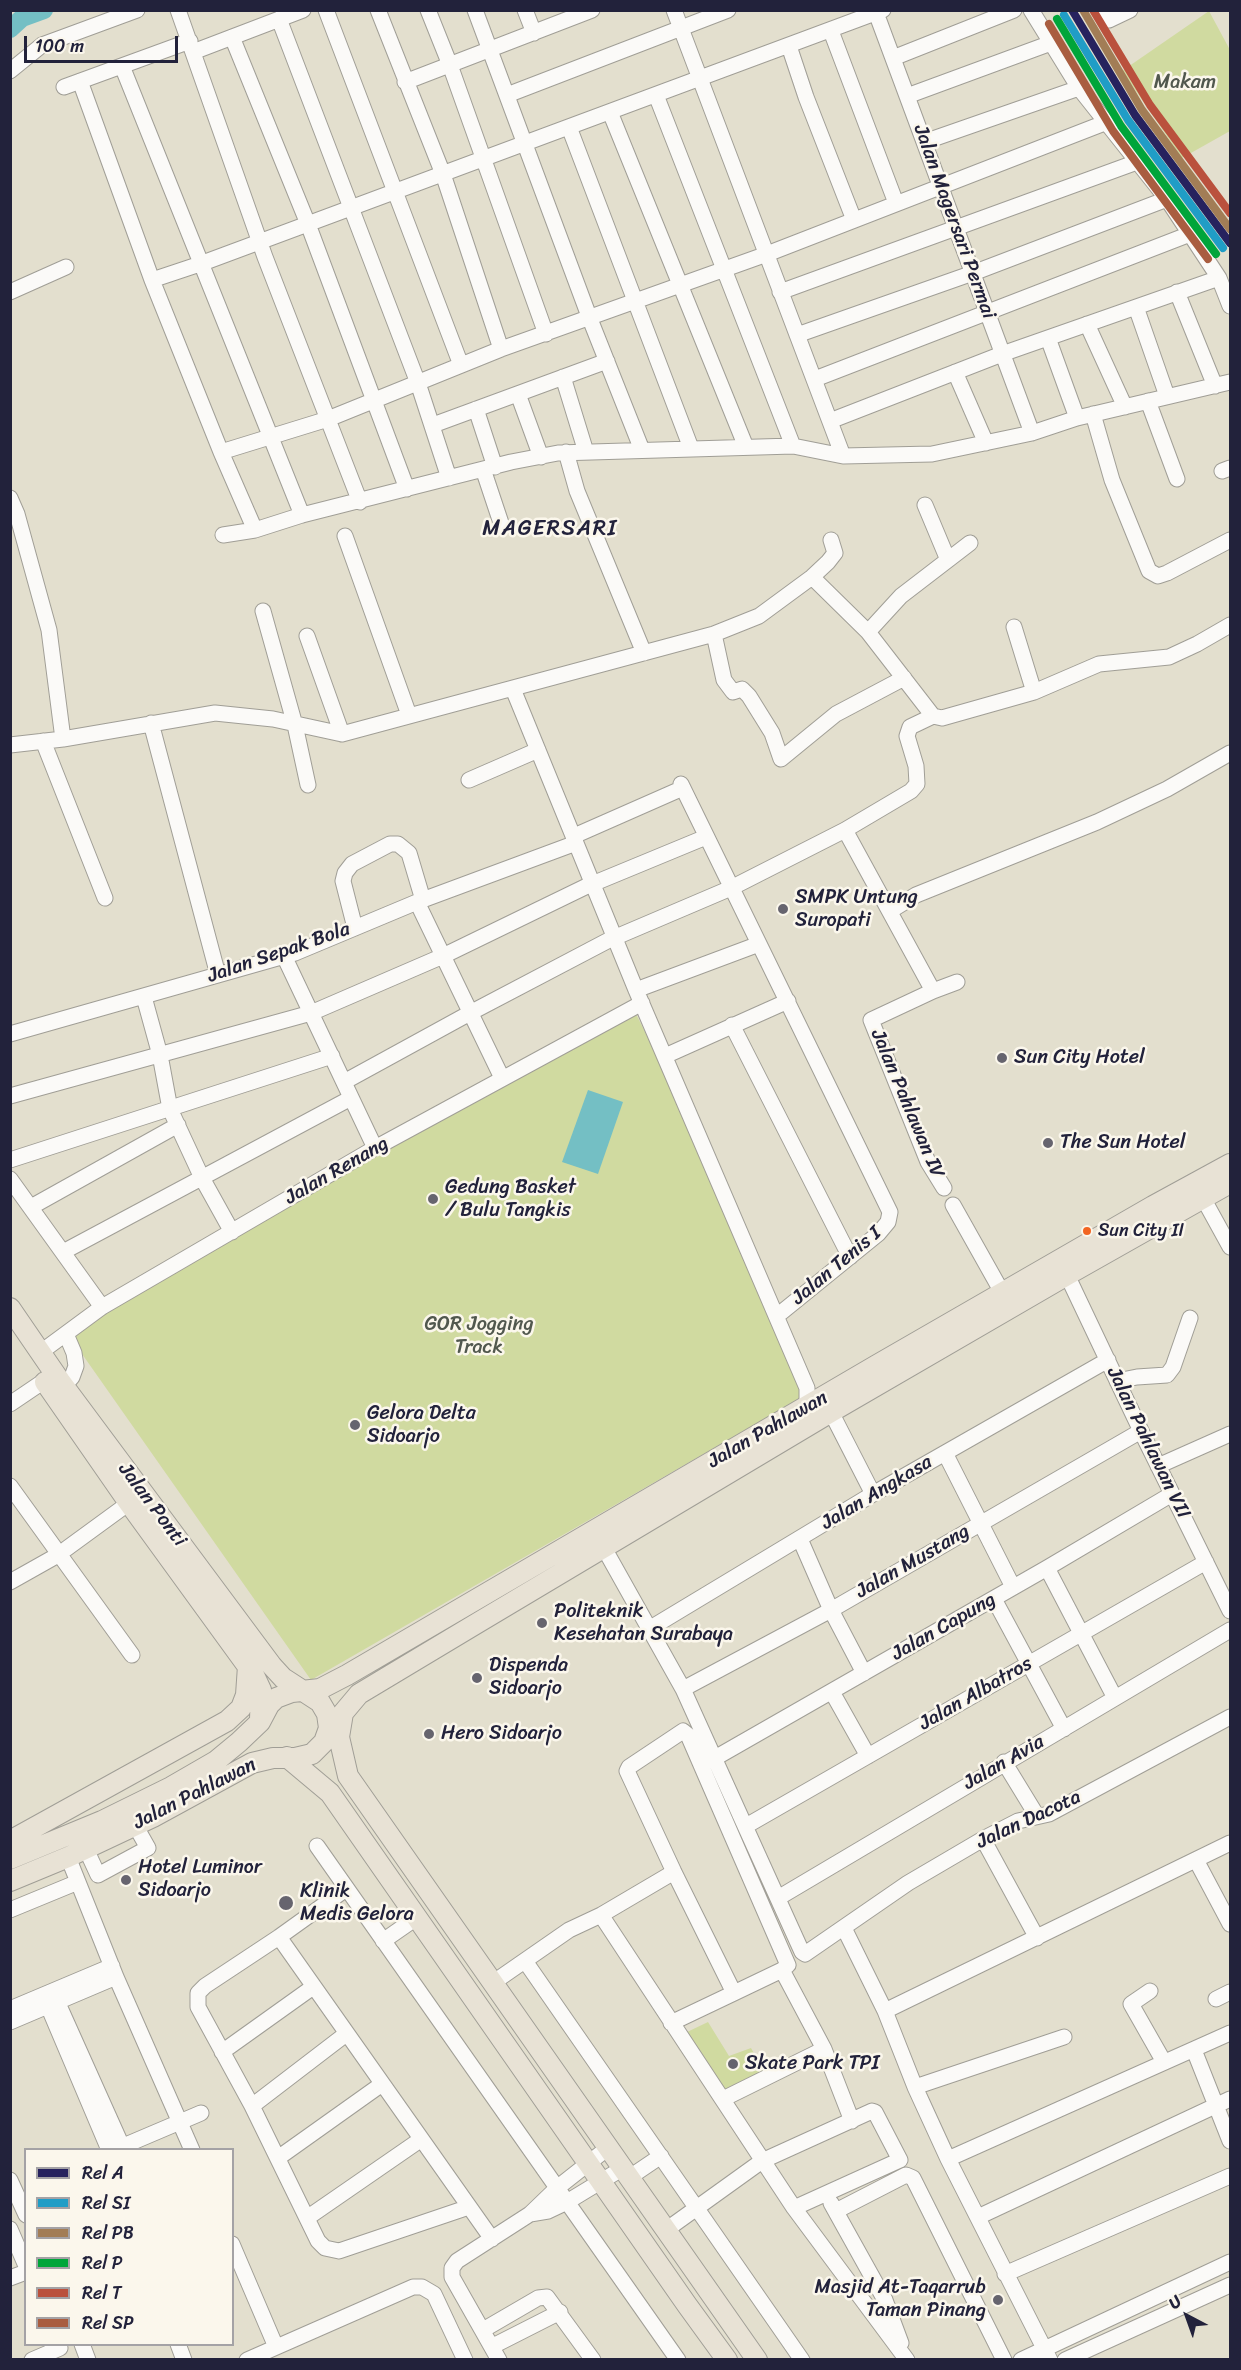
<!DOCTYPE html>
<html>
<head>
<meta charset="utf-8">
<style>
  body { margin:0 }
  #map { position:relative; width:1241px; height:2370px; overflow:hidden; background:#e3dfce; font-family:Sriracha,sans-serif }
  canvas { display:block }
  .frame { position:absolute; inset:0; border:12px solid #22223b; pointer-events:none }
  .legend { position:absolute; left:24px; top:2148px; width:210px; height:198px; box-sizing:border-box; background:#fbf7ec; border:2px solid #a4a2a5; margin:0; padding:8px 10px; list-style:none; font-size:18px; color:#22223b }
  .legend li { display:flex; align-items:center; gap:12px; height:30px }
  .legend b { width:30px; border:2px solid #a4a2a5 }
  .north { position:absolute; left:1157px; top:2286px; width:60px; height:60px; -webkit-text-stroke:4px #fbf7ec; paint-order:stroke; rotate:319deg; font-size:16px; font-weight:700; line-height:24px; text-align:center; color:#22223b }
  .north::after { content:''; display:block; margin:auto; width:21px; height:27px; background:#22223b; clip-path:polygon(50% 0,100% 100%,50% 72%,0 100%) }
  .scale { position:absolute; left:24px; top:36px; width:154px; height:27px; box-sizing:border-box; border:3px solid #22223b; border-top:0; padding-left:8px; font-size:18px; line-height:21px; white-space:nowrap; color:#22223b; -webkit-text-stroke:4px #fbf7ec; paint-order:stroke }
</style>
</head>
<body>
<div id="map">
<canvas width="1241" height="2370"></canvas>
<div class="frame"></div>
<ul class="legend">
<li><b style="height:8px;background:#26225e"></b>Rel A</li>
<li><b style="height:8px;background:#209dc6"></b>Rel SI</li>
<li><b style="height:8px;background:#a27d56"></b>Rel PB</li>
<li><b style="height:8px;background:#00a53a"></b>Rel P</li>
<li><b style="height:8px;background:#ba513d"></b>Rel T</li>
<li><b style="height:8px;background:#a95d40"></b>Rel SP</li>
</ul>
<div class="north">U</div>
<div class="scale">100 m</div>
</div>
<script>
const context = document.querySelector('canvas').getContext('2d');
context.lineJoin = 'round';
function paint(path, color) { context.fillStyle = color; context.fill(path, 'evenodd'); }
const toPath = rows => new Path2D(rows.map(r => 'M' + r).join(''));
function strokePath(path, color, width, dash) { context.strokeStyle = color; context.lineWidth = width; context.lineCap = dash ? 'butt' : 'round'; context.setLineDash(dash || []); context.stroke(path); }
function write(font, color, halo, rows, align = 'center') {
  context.font = font + ' Sriracha,sans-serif'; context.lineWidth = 5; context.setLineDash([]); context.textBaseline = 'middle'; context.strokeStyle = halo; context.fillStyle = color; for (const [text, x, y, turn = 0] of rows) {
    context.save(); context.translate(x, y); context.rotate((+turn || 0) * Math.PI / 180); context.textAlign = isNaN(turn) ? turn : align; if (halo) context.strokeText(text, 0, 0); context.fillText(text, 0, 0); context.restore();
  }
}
paint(toPath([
  [1209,11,1230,50,1230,131,1182,158,1122,71],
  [635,1012,658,1058,806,1395,311,1680,68,1334,102,1307],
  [708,2022,729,2056,751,2048,764,2071,724,2091,685,2033]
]), '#d0daa0');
paint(toPath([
  [588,1090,623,1102,598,1174,562,1162]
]), '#74bfc4');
strokePath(toPath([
  [10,29,22,18,44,10]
]), '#74bfc4', 18);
const minor = toPath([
  [178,10,265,257,360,502],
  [326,10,461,365],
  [378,10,443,174,501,349],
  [428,10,450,65,546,334],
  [475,10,590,319,642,450],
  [525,10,534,33],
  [674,10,843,456],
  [875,10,1032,433],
  [1031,10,1079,88,1167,199,1219,278,1230,306],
  [1099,10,1104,18,1109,20,1130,10],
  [279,19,418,383,449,478],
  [831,31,896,203],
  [232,37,308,224,407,489],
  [789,46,806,97,854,220],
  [193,52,303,10],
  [893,58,1014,10],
  [122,66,302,515],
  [10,71,42,45,137,10],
  [80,81,152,280,221,452,328,419,501,349,767,254,1107,122],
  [405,82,592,10],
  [64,87,190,41],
  [507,95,728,10],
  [656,95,793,446],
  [907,96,1051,43],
  [610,112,746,447],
  [569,127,691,448],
  [924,142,1079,88],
  [152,280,200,264,883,10],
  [10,292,66,267],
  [780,292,1137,162],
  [1177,292,1215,386],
  [1136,307,1167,396],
  [1087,324,1125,407],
  [797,335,973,273,1167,199],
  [1048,338,1077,418],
  [955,372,986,443],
  [563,377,586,452],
  [815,379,1190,234],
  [518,394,541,457],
  [1148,401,1177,479],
  [476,409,495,467],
  [1093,414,1112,480,1149,571,1158,576,1167,573,1230,540],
  [830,421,1002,354,1219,278],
  [433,425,607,361],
  [221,452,255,530,302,515,511,462,558,453,793,446,843,456,932,454,1032,433,1077,418,1230,382],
  [566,452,577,491,644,653],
  [483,469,502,526],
  [1222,471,1230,468],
  [10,498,17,514,49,630,63,739],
  [925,505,948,560],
  [223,535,255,530],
  [345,536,409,715],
  [812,577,868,632,933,716],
  [263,611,295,725,308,785],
  [1014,627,1034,692],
  [868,632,901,596,970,543],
  [714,634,724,680,733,692,742,689,749,696,772,733,781,759,836,714,904,678],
  [307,636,342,734],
  [513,689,636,990,807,1388,807,1406],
  [151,723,218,975],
  [43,741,105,898],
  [10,745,63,739,215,713,273,719,342,734,714,634,759,616,812,577,828,562,835,553,831,540],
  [469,780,538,750],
  [681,784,890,1212,888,1222,878,1234,777,1316],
  [845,830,933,991],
  [574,836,683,788],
  [417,902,502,1078],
  [890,911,916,895,1097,822,1167,789,1230,753],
  [355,928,343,881,345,873,352,864,390,844,398,844,409,853,423,900],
  [284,956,375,1148],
  [636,990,759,944],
  [144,997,160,1055,170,1109,202,1178,232,1232],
  [732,1025,850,1257],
  [10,1034,295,953,417,902,576,843],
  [665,1056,788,1001],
  [344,1082,470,1013,609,940,731,888,845,830,911,791,917,784,916,766,907,736,910,727,933,716,942,718,1034,692,1099,664,1169,657,1197,644,1230,625],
  [10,1096,311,1013,443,956,585,887,706,837],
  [10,1160,332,1056],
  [10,1179,102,1307],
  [944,1188,928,1162,871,1020,933,991,957,982],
  [1203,1198,1230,1247],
  [953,1205,1003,1294],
  [31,1207,178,1125],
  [63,1252,351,1098],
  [1067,1275,1141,1431,1230,1611],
  [41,1352,102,1307,375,1148,642,1003],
  [1117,1381,1137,1377,1167,1375,1173,1367,1190,1318],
  [64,1386,72,1377,76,1366,74,1353,66,1334],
  [10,1404,44,1381],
  [831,1412,873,1494],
  [945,1453,1013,1587],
  [1158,1466,1230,1434],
  [10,1486,132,1655],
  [800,1539,831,1610,864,1673],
  [604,1548,683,1689,802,1952,805,1954,908,1883,983,1839,1018,1821,1049,1814,1230,1717],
  [66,1549,129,1503],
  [1047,1568,1115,1698],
  [10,1582,58,1555],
  [994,1599,1064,1729],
  [649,1629,873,1494,1108,1360],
  [683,1689,831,1610,1141,1431],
  [832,1692,868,1756],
  [715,1758,1047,1568,1172,1494],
  [1004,1762,1037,1816],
  [746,1826,1206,1562],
  [983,1839,1037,1938],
  [317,1846,678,2360],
  [86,1849,98,1875,148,1848,135,1825],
  [68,1857,116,1977,192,2150],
  [1196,1860,1230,1924],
  [346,1889,279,1937,205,1986,198,1993,198,2007,252,2106,318,2241,325,2248,339,2251,469,2207],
  [778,1898,1230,1630],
  [10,1910,78,1882],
  [601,1915,794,2208,907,2360],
  [844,1928,885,2011,915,2087,948,2159,1050,2360],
  [279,1937,492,2239],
  [383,1941,416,1918],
  [525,1961,802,2360],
  [782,1970,824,2049,852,2121],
  [494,1982,569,1930,601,1915,674,1872],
  [1150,1991,1131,2004,1164,2062],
  [1216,1999,1230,1992],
  [57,2001,122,2146],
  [48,2006,109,2150],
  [10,2009,112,1966],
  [885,2011,1230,1843],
  [10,2022,116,1977],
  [671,2023,734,1993,782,1970,788,1965,688,1735,683,1731,629,1767,627,1771,674,1872,734,1993],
  [1194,2050,1230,2141],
  [222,2052,313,1987],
  [915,2087,1064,2037],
  [723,2099,824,2049],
  [252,2106,346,2034],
  [114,2150,201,2113],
  [278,2158,382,2084],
  [948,2159,1230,2033],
  [630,2177,661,2156],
  [10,2180,26,2215],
  [831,2203,885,2300,901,2343],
  [836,2211,906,2175,913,2178,1004,2360],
  [530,2214,548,2211,567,2202,623,2168],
  [978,2217,1230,2099],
  [307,2218,420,2140],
  [10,2229,26,2266],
  [666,2230,762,2161,872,2111,875,2112,900,2160,794,2208],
  [232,2244,276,2347],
  [1005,2274,1230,2176],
  [10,2278,26,2272],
  [483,2330,538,2298,547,2297,593,2360],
  [82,2344,88,2360],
  [178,2344,184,2360],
  [493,2346,560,2312],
  [32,2360,60,2348],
  [247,2360,413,2287,422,2287,434,2294,465,2360],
  [499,2360,452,2277,452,2268,457,2261,530,2214,557,2188,609,2147],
  [1021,2360,1230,2262],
  [1065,2360,1230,2285]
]);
const major = toPath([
  [10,1308,60,1381,272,1666,283,1678,320,1702,327,1714,329,1728,324,1742,312,1754,295,1758,273,1758,252,1763,153,1817,68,1857,10,1881],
  [45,1382,129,1503,254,1675,261,1690,260,1719],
  [287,1757,330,1793,687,2305,727,2360],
  [10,1841,227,1721,241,1708,246,1695,248,1666],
  [10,1859,102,1821,171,1787,216,1761,239,1742,260,1722,269,1705,276,1698,292,1692,320,1689,347,1675,877,1365,1153,1206,1230,1164],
  [757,2360,348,1776,339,1737,343,1713,359,1694,479,1622,831,1412,1067,1275,1230,1183]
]);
strokePath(minor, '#a09e96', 17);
strokePath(major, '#a09e96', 22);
strokePath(minor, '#fbfaf8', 15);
strokePath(major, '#e8e2d5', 20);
strokePath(toPath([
  [1072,10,1135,115,1230,243]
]), '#26225e', 8);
strokePath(toPath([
  [1064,15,1128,120,1223,248]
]), '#209dc6', 8);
strokePath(toPath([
  [1083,10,1142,110,1230,229]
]), '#a27d56', 8);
strokePath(toPath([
  [1057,19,1121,126,1216,254]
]), '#00a53a', 8);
strokePath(toPath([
  [1093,10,1150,105,1230,213]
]), '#ba513d', 8);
strokePath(toPath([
  [1049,24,1113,131,1208,259]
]), '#a95d40', 8);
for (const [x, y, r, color] of [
  [783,909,6,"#66646e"],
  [1002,1058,6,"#66646e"],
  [1048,1143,6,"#66646e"],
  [433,1199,6,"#66646e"],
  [1087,1231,5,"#f26522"],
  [355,1425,6,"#66646e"],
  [542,1623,6,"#66646e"],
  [477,1678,6,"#66646e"],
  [429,1734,6,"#66646e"],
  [126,1880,6,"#66646e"],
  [286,1903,8,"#66646e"],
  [733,2064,6,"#66646e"],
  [998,2300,6,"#66646e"]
]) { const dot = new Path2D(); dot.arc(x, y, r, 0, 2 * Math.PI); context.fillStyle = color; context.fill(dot); strokePath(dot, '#fbf7ec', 2); }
write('18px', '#22223b', '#fbf7ec', [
  ["Sun City II",1098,1231]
], 'left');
write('20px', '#51584e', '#fbf7ec', [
  ["Makam",1185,83],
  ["GOR Jogging",479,1325],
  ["Track",479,1348]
]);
write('20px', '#22223b', '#fbf7ec', [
  ["Jalan Magersari Permai",954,222,70],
  ["Jalan Sepak Bola",279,953,-19],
  ["Jalan Pahlawan IV",907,1104,67],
  ["Jalan Renang",337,1171,-30],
  ["Jalan Tenis I",837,1266,-40],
  ["Jalan Pahlawan",768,1430,-30],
  ["Jalan Pahlawan VII",1148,1443,64],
  ["Jalan Angkasa",877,1493,-31],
  ["Jalan Ponti",152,1505,53],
  ["Jalan Mustang",913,1562,-30],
  ["Jalan Capung",944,1627,-30],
  ["Jalan Albatros",976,1694,-30],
  ["Jalan Avia",1004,1763,-30],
  ["Jalan Pahlawan",195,1794,-27],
  ["Jalan Dacota",1029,1820,-25]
]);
write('20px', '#22223b', '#fbf7ec', [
  ["SMPK Untung",795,898],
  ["Suropati",795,921],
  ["Sun City Hotel",1014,1058],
  ["The Sun Hotel",1060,1143],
  ["Gedung Basket",445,1188],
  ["/ Bulu Tangkis",445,1211],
  ["Gelora Delta",367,1414],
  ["Sidoarjo",367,1437],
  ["Politeknik",554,1612],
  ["Kesehatan Surabaya",554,1635],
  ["Dispenda",489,1666],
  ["Sidoarjo",489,1689],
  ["Hero Sidoarjo",441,1734],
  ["Hotel Luminor",138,1868],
  ["Sidoarjo",138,1891],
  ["Klinik",300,1892],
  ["Medis Gelora",300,1915],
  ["Skate Park TPI",745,2064],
  ["Masjid At-Taqarrub",986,2288,"right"],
  ["Taman Pinang",986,2311,"right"]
], 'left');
context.letterSpacing = '1.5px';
write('22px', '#22223b', '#fbf7ec', [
  ["MAGERSARI",550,529]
]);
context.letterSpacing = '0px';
</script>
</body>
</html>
